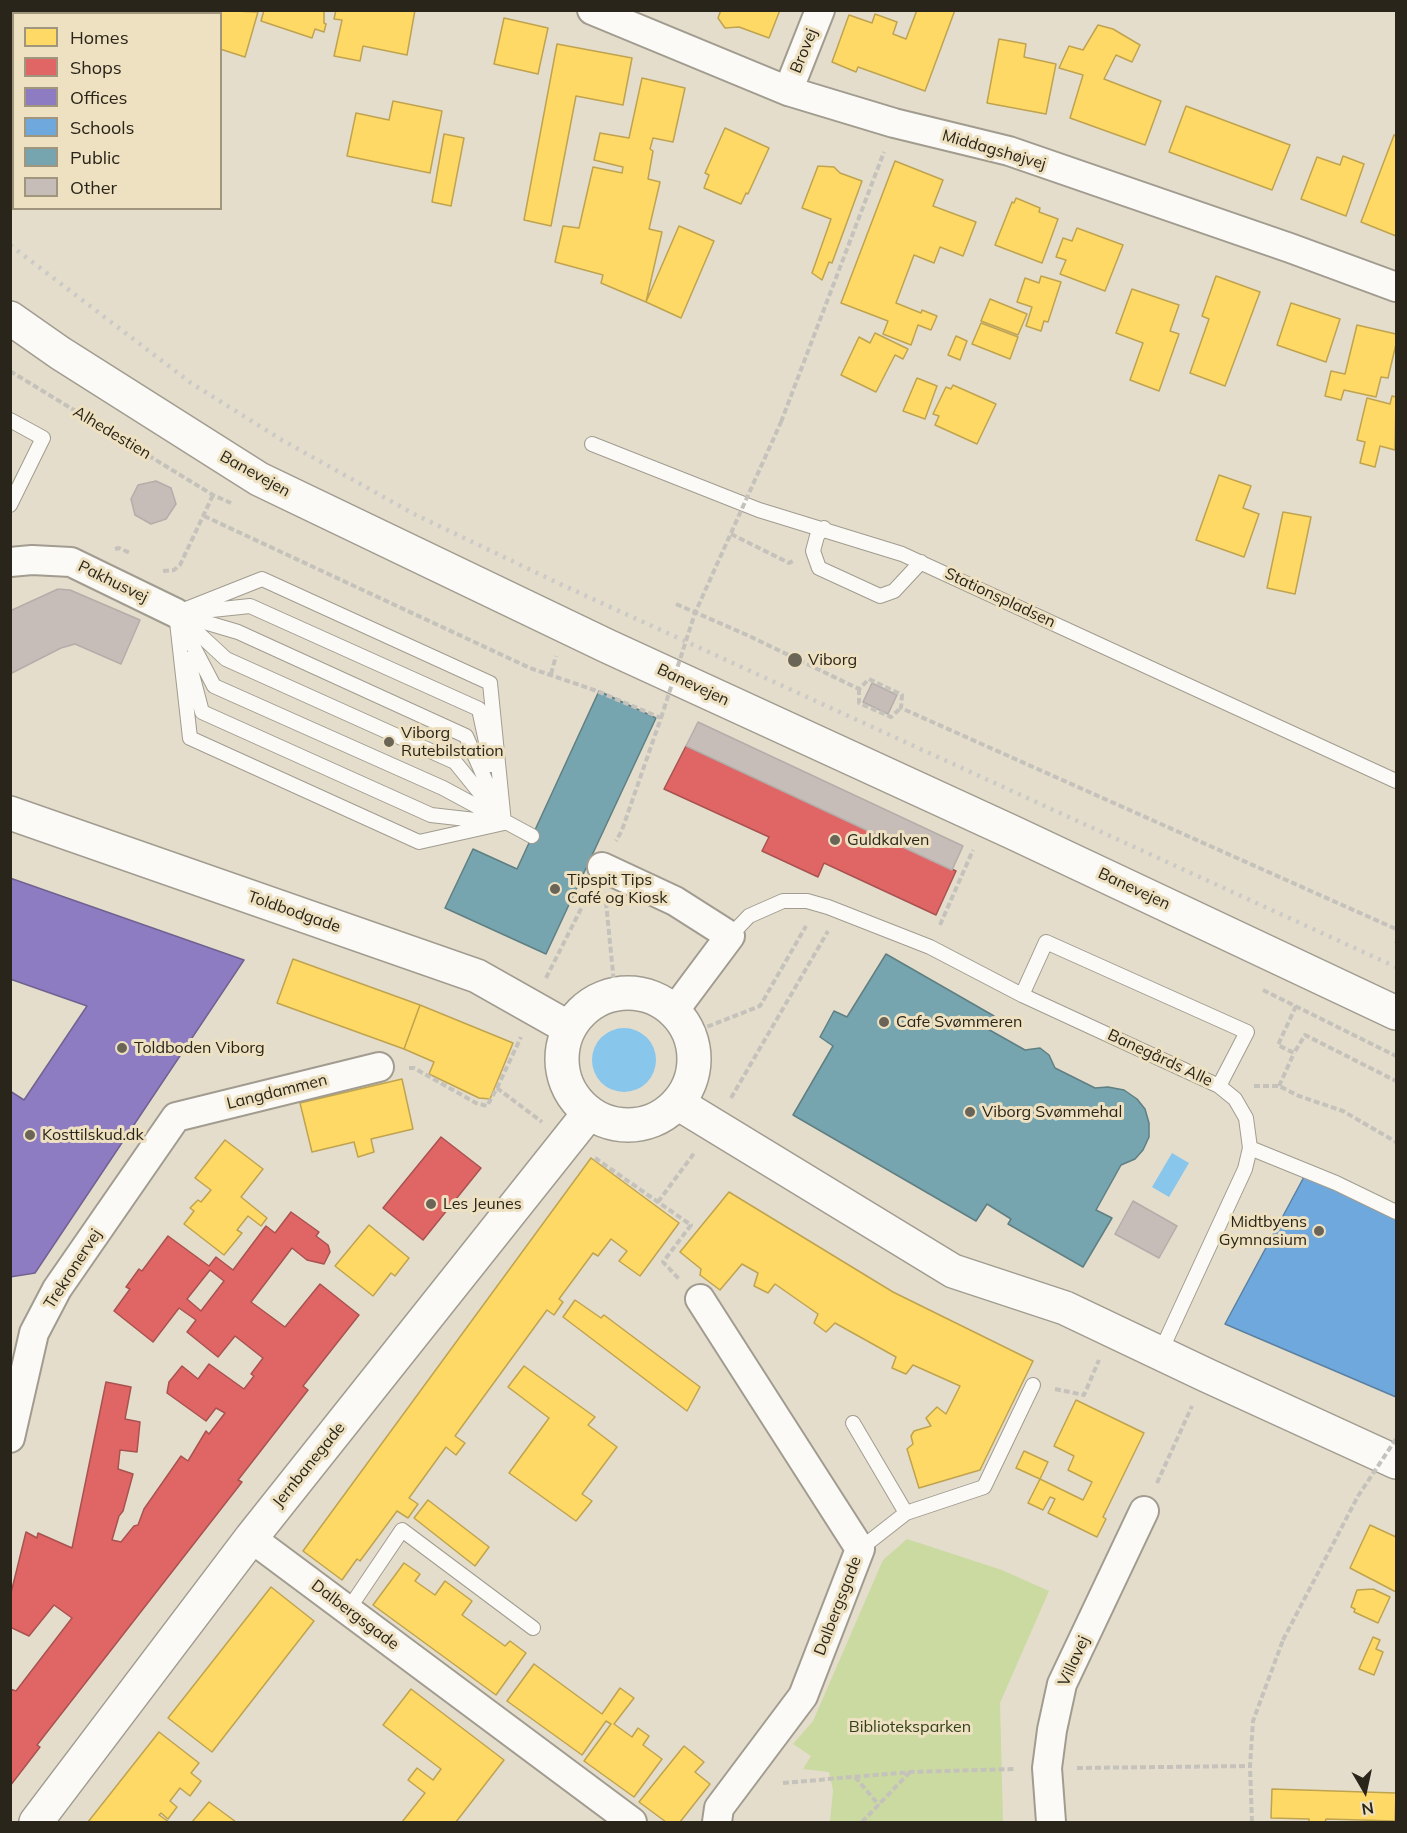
<!DOCTYPE html>
<html>
<head>
<meta charset="utf-8">
<style>
  body { margin:0 }
  #map { position:relative; width:1407px; height:1833px; overflow:hidden; background:#e4ddcc; font-family:Mulish,sans-serif }
  canvas { display:block }
  .frame { position:absolute; inset:0; border:12px solid #2a251a; pointer-events:none }
  .legend { position:absolute; left:12px; top:12px; width:210px; height:198px; box-sizing:border-box; background:#eee1c1; border:2px solid #a0967e; margin:0; padding:8px 10px; list-style:none; font-size:18px; color:#2a251a }
  .legend li { display:flex; align-items:center; gap:12px; height:30px }
  .legend b { width:30px; border:2px solid #a0967e }
  .north { position:absolute; left:1335px; top:1761px; width:60px; height:60px; -webkit-text-stroke:4px #eee1c1; paint-order:stroke; rotate:171deg; font-size:16px; font-weight:700; line-height:24px; text-align:center; color:#2a251a }
  .north::after { content:''; display:block; margin:auto; width:21px; height:27px; background:#2a251a; clip-path:polygon(50% 0,100% 100%,50% 72%,0 100%) }
</style>
</head>
<body>
<div id="map">
<canvas width="1407" height="1833"></canvas>
<div class="frame"></div>
<ul class="legend">
<li><b style="height:16px;background:#ffd966"></b>Homes</li>
<li><b style="height:16px;background:#e06666"></b>Shops</li>
<li><b style="height:16px;background:#8e7cc3"></b>Offices</li>
<li><b style="height:16px;background:#6fa8dc"></b>Schools</li>
<li><b style="height:16px;background:#76a5af"></b>Public</li>
<li><b style="height:16px;background:#c6bdb9"></b>Other</li>
</ul>
<div class="north">N</div>
</div>
<script>
const context = document.querySelector('canvas').getContext('2d');
context.lineJoin = 'round';
function paint(path, color) { context.fillStyle = color; context.fill(path, 'evenodd'); }
const toPath = rows => new Path2D(rows.map(r => 'M' + r).join(''));
function strokePath(path, color, width, dash) { context.strokeStyle = color; context.lineWidth = width; context.lineCap = dash ? 'butt' : 'round'; context.setLineDash(dash || []); context.stroke(path); }
function write(font, color, halo, rows, align = 'center') {
  context.font = font + ' Mulish,sans-serif'; context.lineWidth = 6; context.setLineDash([]); context.textBaseline = 'middle'; context.strokeStyle = halo; context.fillStyle = color; for (const [text, x, y, turn = 0] of rows) {
    context.save(); context.translate(x, y); context.rotate((+turn || 0) * Math.PI / 180); context.textAlign = isNaN(turn) ? turn : align; if (halo) context.strokeText(text, 0, 0); context.fillText(text, 0, 0); context.restore();
  }
}
paint(toPath([
  [907,1539,1002,1570,1049,1591,1000,1703,1003,1822,830,1822,833,1790,829,1772,803,1769,811,1756,793,1744,813,1721,883,1560]
]), '#cadaa1');
paint(toPath([
  '592 1060a32 32 0 1 1 64 0a32 32 0 1 1-64 0Z',
  [1172,1153,1189,1163,1169,1197,1152,1187]
]), '#88c6eb');
const homes = toPath([
  [211,10,258,12,245,57,220,49,220,14,210,14,211,10],
  [264,10,324,10,324,23,326,24,324,32,315,29,312,38,261,21,264,10],
  [336,10,415,10,407,55,363,46,360,61,334,56,342,20,334,19,336,10],
  [721,10,780,10,769,38,739,27,725,28,718,18,721,10],
  [917,10,955,10,925,91,858,67,856,72,832,62,849,15,872,23,875,14,897,22,893,34,906,39,917,10],
  [504,18,548,28,538,74,494,64,504,18],
  [1098,25,1113,29,1140,45,1132,62,1116,55,1104,79,1161,101,1145,145,1070,118,1083,75,1059,68,1069,46,1083,50,1098,25],
  [999,39,1026,44,1024,57,1056,64,1046,114,987,103,999,39],
  [557,44,632,58,623,105,576,96,551,226,524,220,557,44],
  [642,78,685,88,673,142,653,138,650,149,653,151,648,179,660,182,649,229,662,232,646,302,601,283,603,275,555,262,563,226,579,228,593,167,622,173,623,167,594,160,600,133,629,138,642,78],
  [393,101,442,111,430,173,347,156,356,113,389,120,393,101],
  [1186,106,1290,145,1272,190,1169,152,1186,106],
  [725,128,769,148,748,194,746,193,741,204,704,188,709,175,705,173,725,128],
  [444,134,464,138,451,206,432,202,444,134],
  [1394,135,1396,136,1396,236,1361,222,1394,135],
  [1343,156,1364,164,1346,216,1301,199,1317,157,1340,165,1343,156],
  [895,161,943,180,933,206,976,222,963,256,940,247,934,263,914,255,896,303,921,313,922,310,937,316,931,330,918,325,911,345,883,334,888,321,841,303,895,161],
  [818,166,834,167,840,173,862,181,832,263,829,262,822,280,812,273,831,219,802,208,818,166],
  [1016,198,1040,208,1039,212,1058,219,1042,263,995,245,1012,202,1014,203,1016,198],
  [679,226,714,241,681,318,646,302,679,226],
  [1077,228,1123,245,1105,291,1060,274,1066,260,1056,257,1063,238,1072,241,1077,228],
  [1041,276,1061,282,1048,322,1044,321,1041,331,1026,326,1032,307,1017,302,1025,278,1039,283,1041,276],
  [1216,276,1260,292,1225,386,1190,373,1209,319,1202,316,1216,276],
  [1132,289,1179,305,1170,331,1179,334,1159,391,1130,380,1143,343,1116,333,1132,289],
  [990,299,1027,314,1018,335,981,321,990,299],
  [1291,303,1340,319,1326,362,1277,345,1291,303],
  [981,323,1018,337,1010,359,972,344,981,323],
  [1357,325,1396,334,1396,344,1388,378,1381,377,1376,397,1344,390,1341,400,1325,396,1331,371,1345,374,1357,325],
  [875,333,908,349,903,359,895,355,876,392,841,375,859,337,870,343,875,333],
  [956,336,967,341,960,360,948,355,956,336],
  [917,378,937,386,925,419,903,411,917,378],
  [953,385,996,404,977,444,935,425,939,416,933,414,946,387,951,389,953,385],
  [1392,396,1396,397,1395,450,1380,446,1375,467,1360,463,1365,442,1357,440,1367,398,1390,404,1392,396],
  [1219,475,1251,486,1243,508,1259,514,1244,557,1196,540,1219,475],
  [1283,512,1311,517,1295,594,1267,588,1283,512],
  [293,959,420,1005,404,1049,277,1003,293,959],
  [420,1005,513,1043,490,1099,479,1098,429,1074,434,1062,404,1049,420,1005],
  [402,1079,413,1129,371,1139,374,1152,358,1157,354,1142,312,1152,300,1103,402,1079],
  [225,1140,263,1169,241,1197,267,1218,261,1226,248,1216,237,1230,242,1233,224,1255,184,1224,194,1211,190,1208,198,1200,201,1202,211,1190,195,1178,225,1140],
  [591,1158,679,1223,640,1276,619,1261,627,1251,611,1239,598,1256,593,1253,559,1299,563,1302,554,1315,547,1310,455,1436,465,1443,456,1455,446,1447,409,1498,418,1504,408,1518,397,1511,360,1561,357,1559,342,1580,303,1551,591,1158],
  [729,1192,893,1292,1033,1361,980,1470,919,1488,907,1449,913,1444,911,1436,914,1431,931,1426,926,1418,937,1407,946,1414,960,1386,913,1365,906,1374,892,1368,896,1357,835,1323,826,1332,814,1323,818,1314,775,1284,768,1293,754,1286,758,1273,742,1264,720,1290,700,1275,701,1269,680,1252,729,1192],
  [369,1225,409,1258,395,1276,391,1273,373,1296,335,1266,369,1225],
  [575,1300,601,1318,604,1315,700,1387,687,1411,563,1317,575,1300],
  [524,1366,595,1417,588,1425,617,1447,582,1494,592,1501,576,1521,509,1473,549,1418,508,1387,524,1366],
  [1076,1400,1144,1433,1103,1517,1106,1519,1097,1537,1048,1513,1055,1499,1050,1497,1043,1510,1028,1503,1040,1479,1083,1500,1092,1482,1068,1470,1074,1456,1054,1446,1076,1400],
  [1024,1451,1048,1462,1040,1479,1016,1468,1024,1451],
  [428,1500,489,1547,475,1566,414,1518,428,1500],
  [1370,1525,1396,1537,1396,1592,1350,1568,1370,1525],
  [404,1563,420,1574,415,1581,435,1595,445,1581,472,1601,462,1615,505,1646,510,1641,526,1653,496,1695,373,1605,404,1563],
  [271,1587,314,1621,212,1752,168,1718,271,1587],
  [1373,1589,1390,1597,1378,1623,1354,1612,1355,1609,1351,1607,1357,1590,1373,1589],
  [1373,1637,1380,1640,1376,1649,1383,1652,1374,1675,1359,1669,1373,1637],
  [534,1664,602,1714,620,1688,634,1698,614,1724,632,1737,638,1728,649,1736,643,1745,662,1759,634,1797,584,1761,611,1724,606,1721,582,1755,507,1701,534,1664],
  [411,1689,504,1760,456,1822,402,1822,425,1793,408,1780,417,1768,433,1780,441,1769,383,1725,411,1689],
  [159,1732,199,1763,191,1773,201,1781,190,1796,180,1788,170,1801,177,1807,168,1819,161,1813,159,1815,169,1822,88,1822,159,1732],
  [684,1746,704,1762,695,1772,710,1784,680,1822,666,1822,639,1802,684,1746],
  [1272,1789,1396,1793,1395,1821,1326,1819,1325,1822,1309,1822,1309,1819,1271,1818,1272,1789],
  [209,1802,236,1822,192,1822,209,1802]
]);
paint(homes, '#ffd966');
strokePath(homes, '#bfa34f', 1.5);
const shops = toPath([
  [686,746,956,871,936,915,824,863,818,877,762,851,769,837,664,789,686,746],
  [441,1137,481,1168,423,1240,383,1208,441,1137],
  [291,1212,319,1232,316,1236,328,1245,330,1252,324,1264,307,1260,292,1248,251,1302,285,1327,320,1284,359,1315,303,1386,308,1390,238,1480,242,1482,37,1745,40,1747,10,1786,10,1689,16,1691,72,1618,54,1605,29,1636,10,1627,10,1597,26,1532,37,1538,38,1533,72,1548,106,1382,131,1387,125,1419,140,1422,137,1452,120,1450,118,1469,133,1474,123,1511,119,1516,112,1540,121,1542,134,1526,138,1525,144,1509,181,1456,188,1461,206,1431,209,1434,225,1413,216,1408,206,1421,167,1393,169,1382,182,1366,198,1379,209,1364,244,1389,254,1376,251,1374,263,1358,235,1336,218,1357,187,1332,196,1320,179,1308,153,1342,114,1311,130,1289,126,1287,139,1269,142,1271,168,1236,209,1266,216,1257,233,1270,266,1226,275,1233,291,1212],
  [210,1270,224,1281,201,1311,187,1299,210,1270]
]);
paint(shops, '#e06666');
strokePath(shops, '#a9524f', 1.5);
const offices = toPath([
  [10,878,244,960,35,1273,10,1277,10,1091,24,1100,87,1006,10,979,10,878]
]);
paint(offices, '#8e7cc3');
strokePath(offices, '#706290', 1.5);
const schools = toPath([
  [1305,1175,1396,1217,1396,1397,1225,1324,1305,1175]
]);
paint(schools, '#6fa8dc');
strokePath(schools, '#5a81a2', 1.5);
const public = toPath([
  [599,691,656,718,546,954,445,908,473,849,517,869,599,691],
  [886,954,994,1016,986,1028,1025,1050,1040,1048,1049,1055,1055,1068,1095,1088,1108,1087,1124,1090,1137,1099,1145,1109,1149,1123,1149,1137,1143,1150,1135,1159,1121,1165,1096,1210,1112,1218,1083,1267,1008,1224,1011,1219,987,1204,976,1221,793,1115,833,1046,820,1037,834,1011,847,1017,886,954]
]);
paint(public, '#76a5af');
strokePath(public, '#5f7f82', 1.5);
const building = toPath([
  [156,481,171,488,176,504,166,519,151,524,135,515,131,499,138,485,156,481],
  [58,589,70,590,140,620,121,664,75,644,61,648,10,674,10,611,58,589],
  [872,683,897,695,888,714,863,702,872,683],
  [698,722,963,846,952,870,686,746,698,722],
  [1133,1201,1177,1226,1159,1258,1115,1234,1133,1201]
]);
paint(building, '#c6bdb9');
strokePath(building, '#b5ada9', 1.5);
const service = toPath([
  [10,420,43,438,10,505],
  [592,444,759,510,902,554,1396,781],
  [824,528,817,536,813,551,819,568,880,596,894,591,921,562],
  [193,612,250,606,479,709,491,765],
  [176,613,262,579,490,683,504,823],
  [176,613,190,738,419,842,504,823],
  [184,616,238,632,466,736,499,811],
  [180,621,214,686,443,788,532,836],
  [185,621,226,659,455,762,493,809],
  [188,659,202,712,431,815,493,822],
  [730,936,749,916,783,901,807,901,828,907,930,947,1022,995,1219,1086,1235,1099,1246,1118,1250,1148,1245,1169,1160,1353],
  [1022,995,1046,942,1247,1032,1219,1086],
  [1250,1148,1336,1183,1396,1212],
  [853,1423,906,1513],
  [860,1549,906,1513,984,1487,1033,1385],
  [348,1610,402,1530,533,1628]
]);
const minor = toPath([
  [592,10,788,91,894,123,1009,151,1290,248,1396,287],
  [788,91,820,10],
  [10,562,32,560,71,562,176,613],
  [602,867,675,901,730,936,674,1011],
  [700,1299,860,1549,803,1696,719,1808,717,1822],
  [10,1438,34,1333,57,1289,176,1117,379,1067],
  [251,1538,632,1822],
  [1051,1822,1047,1768,1052,1730,1062,1684,1144,1511]
]);
const tertiary = toPath([
  [10,813,477,976,569,1028],
  '562 1059a66 66 0 1 1 132 0a66 66 0 1 1-132 0Z',
  [679,1104,953,1271,1065,1308,1206,1375,1396,1462],
  [36,1822,251,1538,589,1113]
]);
const secondary = toPath([
  [10,318,60,353,259,479,607,646,1014,833,1396,1013]
]);
strokePath(service, '#a19c8f', 16);
strokePath(minor, '#a19c8f', 32);
strokePath(tertiary, '#a19c8f', 36);
strokePath(secondary, '#a19c8f', 36);
strokePath(toPath([
  [12,10,18,14],
  [10,371,213,495,231,503],
  [781,422,884,152],
  [204,516,530,668,597,691,661,718,622,830,616,841],
  [731,534,789,563,793,561],
  [115,549,119,548,130,553],
  [163,571,174,570,180,565,213,495],
  [676,604,747,635,859,689,869,679,902,695,901,708,1396,929],
  [551,674,556,656],
  [859,689,859,703,891,717,901,708],
  [606,902,615,993],
  [940,925,973,850],
  [1396,942,1396,943],
  [546,978,589,893],
  [1263,990,1396,1056],
  [1296,1006,1278,1045,1294,1053,1305,1035,1396,1081],
  [699,1030,760,1006,806,926],
  [409,1068,414,1068,476,1103,487,1106,497,1088,542,1122],
  [1254,1086,1279,1086,1299,1096,1343,1111,1396,1142],
  [1279,1086,1294,1053],
  [497,1088,521,1037],
  [731,1098,828,931],
  [595,1158,691,1225,663,1262,679,1279],
  [658,1202,695,1152],
  [1055,1389,1084,1395,1099,1360],
  [1157,1483,1192,1406],
  [1077,1768,1250,1766],
  [855,1777,879,1805],
  [783,1783,910,1772,1016,1769],
  [862,1822,910,1772],
  [1252,1822,1250,1766,1253,1721,1283,1640]
]), '#c5c2bc', 4, [6, 3]);
strokePath(service, '#fbfaf7', 14);
strokePath(minor, '#fbfaf7', 28);
strokePath(tertiary, '#fbfaf7', 33);
strokePath(secondary, '#fbfaf7', 33);
strokePath(toPath([
  [10,245,191,383,282,440,414,514,558,583,1396,967]
]), '#cccac6', 4.5, [3, 6]);
strokePath(toPath([
  [661,718,695,613,781,422],
  [1283,1640,1358,1496,1396,1439]
]), '#c5c2bc', 4, [6, 3]);
for (const [x, y, r, color] of [
  [795,660,8,"#6b6558"],
  [389,742,6,"#6b6558"],
  [835,840,6,"#6b6558"],
  [555,889,6,"#6b6558"],
  [884,1022,6,"#6b6558"],
  [122,1048,6,"#6b6558"],
  [970,1112,6,"#6b6558"],
  [30,1135,6,"#6b6558"],
  [431,1204,6,"#6b6558"],
  [1319,1231,6,"#6b6558"]
]) { const dot = new Path2D(); dot.arc(x, y, r, 0, 2 * Math.PI); context.fillStyle = color; context.fill(dot); strokePath(dot, '#eee1c1', 2); }
write('16px', '#2a251a', '#eee1c1', [
  ["Brovej",804,51,-68],
  ["Middagshøjvej",994,150,16],
  ["Alhedestien",112,433,31],
  ["Banevejen",255,474,29],
  ["Pakhusvej",113,582,26],
  ["Stationspladsen",1000,598,25],
  ["Banevejen",693,685,25],
  ["Banevejen",1134,889,25],
  ["Toldbodgade",294,912,19],
  ["Banegårds Alle",1160,1058,25],
  ["Langdammen",277,1092,-14],
  ["Trekronervej",73,1269,-57],
  ["Jernbanegade",309,1465,-51],
  ["Dalbergsgade",838,1606,-69],
  ["Dalbergsgade",355,1615,37],
  ["Villavej",1074,1661,-66]
]);
write('16px', '#2a251a', '#eee1c1', [
  ["Viborg",808,660],
  ["Viborg",401,733],
  ["Rutebilstation",401,751],
  ["Guldkalven",847,840],
  ["Tipspit Tips",567,880],
  ["Café og Kiosk",567,898],
  ["Cafe Svømmeren",896,1022],
  ["Toldboden Viborg",134,1048],
  ["Viborg Svømmehal",982,1112],
  ["Kosttilskud.dk",42,1135],
  ["Les Jeunes",443,1204],
  ["Midtbyens",1307,1222,"right"],
  ["Gymnasium",1307,1240,"right"]
], 'left');
write('16px', '#32401a', '#eee1c1', [
  ["Biblioteksparken",910,1727]
]);
</script>
</body>
</html>
